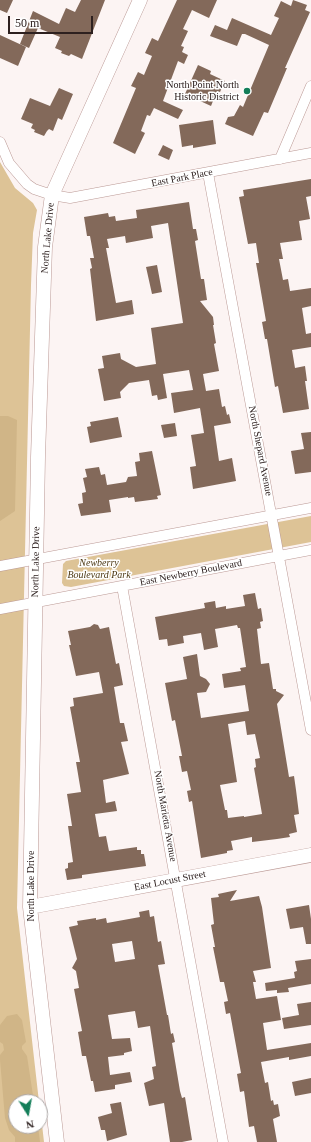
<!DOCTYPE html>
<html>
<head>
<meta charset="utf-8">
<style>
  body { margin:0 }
  #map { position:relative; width:311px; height:1142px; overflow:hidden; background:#fcf4f3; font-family:"Times New Roman",serif }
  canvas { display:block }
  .north { position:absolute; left:8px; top:1094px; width:40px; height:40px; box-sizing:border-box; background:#fff; border:1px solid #aba6a5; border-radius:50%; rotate:169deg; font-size:11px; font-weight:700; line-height:16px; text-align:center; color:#2d201f }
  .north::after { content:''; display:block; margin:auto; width:14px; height:18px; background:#137e59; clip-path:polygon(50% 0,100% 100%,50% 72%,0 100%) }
  .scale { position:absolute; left:8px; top:16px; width:85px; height:18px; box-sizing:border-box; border:2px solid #2d201f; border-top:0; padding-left:5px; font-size:12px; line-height:14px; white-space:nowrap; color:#2d201f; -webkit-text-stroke:3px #fff; paint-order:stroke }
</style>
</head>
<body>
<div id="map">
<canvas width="311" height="1142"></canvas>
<div class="north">N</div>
<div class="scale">50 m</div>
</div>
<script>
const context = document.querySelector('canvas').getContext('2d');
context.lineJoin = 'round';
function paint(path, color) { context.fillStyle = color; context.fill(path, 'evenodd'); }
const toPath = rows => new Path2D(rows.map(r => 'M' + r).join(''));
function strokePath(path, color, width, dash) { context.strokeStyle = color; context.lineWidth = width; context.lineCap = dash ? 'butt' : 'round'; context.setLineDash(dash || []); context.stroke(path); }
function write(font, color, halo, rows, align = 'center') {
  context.font = font + ' "Times New Roman",serif'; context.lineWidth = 3; context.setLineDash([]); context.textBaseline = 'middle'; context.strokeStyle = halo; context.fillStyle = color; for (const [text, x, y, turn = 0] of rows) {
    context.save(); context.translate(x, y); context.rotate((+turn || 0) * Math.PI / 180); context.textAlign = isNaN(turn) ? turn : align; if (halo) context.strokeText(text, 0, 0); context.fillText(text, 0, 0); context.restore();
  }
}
paint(toPath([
  [0,162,15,188,33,203,37,210,33,233,31,285,17,908,39,1102,16,1102,16,1126,40,1126,40,1107,44,1142,0,1142],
  [311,516,311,542,71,587,64,586,62,583,63,564,66,561]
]), '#ddc396');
paint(toPath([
  [0,416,8,416,17,420,15,511,0,521],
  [17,1014,22,1020,26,1042,22,1046,22,1049,27,1056,34,1102,16,1102,16,1126,38,1126,40,1142,15,1142,15,1137,9,1130,5,1118,0,1060,0,1055,4,1050,3,1044,0,1042,0,1025,7,1016]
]), '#d0b587');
paint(toPath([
  [0,0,13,0,7,13,0,10],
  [81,0,105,0,82,59,71,54,69,56,61,53,62,51,55,48,60,37,38,28,29,48,20,44,33,11,59,24,66,8,75,12],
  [177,0,217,0,209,18,192,10,183,29,188,31,181,46,184,47,182,52,188,55,184,64,178,61,163,101,183,110,178,119,154,108,150,116,147,115,141,131,145,133,135,154,113,143,136,88,131,86,138,72,144,75,152,56,145,53,152,38,158,41],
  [293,0,307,5,305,10,310,12,285,68,287,68,268,113,264,112,253,136,225,124,228,117,234,116,240,105,243,107,269,45,245,34,242,34,237,46,210,36,215,25,227,30,232,18,271,35,279,18,274,16,281,1,291,6],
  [0,35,26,47,18,66,0,58],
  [198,65,211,71,210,74,225,81,220,92,217,91,211,106,185,94],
  [59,88,73,94,62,120,58,118,53,131,49,129,47,131,44,136,34,132,35,130,31,128,33,124,21,119,30,98,50,106],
  [213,120,216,144,193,148,193,145,182,147,179,125],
  [163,145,173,150,169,160,158,155],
  [311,179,311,196,306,197,310,219,299,221,302,240,280,243,283,259,279,259,283,280,288,279,290,291,311,288,311,306,302,308,306,334,311,333,311,347,292,350,295,368,305,366,307,381,305,381,309,409,283,413,278,386,275,387,267,339,265,339,262,322,266,321,256,263,259,263,256,243,248,244,239,197,244,196,243,190],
  [189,202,193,229,196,229,198,240,195,241,201,279,204,279,207,300,200,301,213,317,214,325,213,325,216,343,214,344,219,371,203,374,206,391,219,389,222,407,225,406,227,415,229,414,231,423,214,426,219,461,232,458,236,481,193,489,190,467,196,466,191,435,204,433,200,408,174,413,171,393,193,390,189,370,163,374,167,398,158,400,157,395,152,396,149,380,129,383,120,392,121,398,104,401,98,369,104,368,102,356,120,353,121,359,136,367,156,364,151,328,183,323,168,223,151,226,153,238,126,243,125,236,107,239,109,248,106,248,116,303,132,300,134,314,96,321,90,269,92,268,90,258,94,258,90,236,87,236,84,217,108,213,109,217,115,216,116,221,137,218,136,210],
  [157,265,162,292,152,294,146,267],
  [118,417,122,437,90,443,87,427,91,426,90,422],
  [175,423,177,436,164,438,161,425],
  [311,432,311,472,295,474,291,451,304,449,301,433],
  [152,451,161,495,157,496,158,499,135,502,134,497,128,498,128,497,109,500,111,512,81,516,78,504,83,503,82,493,86,492,83,478,87,477,85,469,99,467,101,475,105,474,107,485,126,482,128,477,137,476,135,462,140,461,139,453],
  [255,593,258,609,261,608,263,621,260,622,261,628,257,629,261,664,269,663,273,689,276,689,276,691,284,695,277,704,289,777,294,776,296,790,299,814,294,815,297,832,289,834,290,837,277,839,252,842,252,837,231,841,233,850,227,851,227,853,201,858,192,801,189,802,187,791,191,790,187,771,182,772,179,756,182,756,175,720,172,721,165,683,187,679,183,657,197,654,200,676,206,679,210,684,206,692,197,693,201,718,249,711,245,685,224,688,222,674,241,671,240,668,246,667,240,628,238,628,237,625,215,629,218,647,204,650,201,633,183,636,184,643,168,646,167,639,159,640,155,617,205,608,204,603,215,601,216,608,226,606,226,609,245,606,243,595],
  [245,721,247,735,255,734,260,758,255,759,256,767,254,768,262,814,244,817,244,816,228,818,227,810,225,810,220,785,237,782,228,724],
  [94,624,98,625,100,629,109,627,116,664,119,663,123,685,114,687,120,723,124,723,128,741,121,742,129,774,103,780,106,803,115,801,117,811,95,814,99,837,106,836,109,851,137,847,137,850,141,850,141,854,144,854,146,866,82,875,82,878,67,880,65,869,68,868,68,863,73,862,68,826,72,826,67,794,81,792,76,762,80,762,70,707,74,706,73,698,103,693,99,672,76,676,69,645,71,645,68,631,90,627],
  [237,890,230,901,259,896,262,907,271,968,253,971,256,982,253,982,256,999,277,996,281,1020,263,1023,267,1050,311,1043,311,1056,289,1060,289,1057,261,1062,265,1083,268,1082,271,1101,273,1100,274,1105,278,1104,280,1116,273,1119,277,1142,257,1142,254,1126,249,1127,244,1091,240,1092,237,1074,241,1073,230,1013,226,1014,224,1002,228,1001,224,982,220,982,213,947,215,947,211,925,214,924,211,898,219,897,218,894],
  [309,905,311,919,311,944,306,944,303,927,290,929,286,909],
  [149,910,150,917,154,916,158,942,161,941,165,964,158,965,167,1015,168,1015,171,1034,173,1033,175,1042,172,1043,180,1091,182,1098,185,1097,192,1140,182,1142,170,1142,164,1103,149,1106,144,1083,154,1079,152,1067,156,1066,150,1026,138,1028,135,1011,108,1015,112,1039,130,1038,132,1051,124,1053,124,1055,108,1057,110,1075,130,1072,132,1082,115,1085,115,1089,95,1092,93,1081,91,1081,86,1056,82,1056,78,1032,82,1031,74,989,79,988,76,971,72,968,77,959,69,927,78,925,77,921,96,918,96,920,106,918,107,923,140,917,139,912],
  [132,941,135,959,115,962,112,944],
  [311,959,311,984,288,988,289,992,277,993,277,990,266,991,265,983,295,978,294,972,297,971,295,961],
  [311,1002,311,1025,284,1029,282,1018,299,1015,297,1004],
  [311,1078,311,1093,295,1096,292,1082],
  [121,1102,127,1135,107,1141,105,1130,101,1130,98,1117,112,1113,110,1104]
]), '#83695a');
const street = toPath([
  [0,142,9,163,27,184,34,189,52,195,70,198,311,153],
  [280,159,311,86],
  [208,173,311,730],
  [0,566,311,508],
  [122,586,223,1142],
  [0,609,311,550]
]);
const secondary = toPath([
  [30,907,311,855],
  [57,1142,30,907,38,457,45,247,52,195,140,0]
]);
strokePath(street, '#bb9995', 11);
strokePath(secondary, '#bb9995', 15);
strokePath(street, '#fff', 10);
strokePath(secondary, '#fff', 14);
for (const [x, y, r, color] of [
  [247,91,4,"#137e59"]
]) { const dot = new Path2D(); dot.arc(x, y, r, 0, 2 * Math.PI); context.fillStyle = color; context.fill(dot); strokePath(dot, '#fff', 1.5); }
write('10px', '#2d201f', '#fff', [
  ["North Point North",239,85],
  ["Historic District",239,97]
], 'right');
write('10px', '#2d201f', '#fff', [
  ["East Park Place",182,178,-11],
  ["North Lake Drive",48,238,-85],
  ["North Shepard Avenue",260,451,79],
  ["North Lake Drive",36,562,-89],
  ["East Newberry Boulevard",191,573,-11],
  ["North Marietta Avenue",165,816,80],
  ["East Locust Street",170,881,-11],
  ["North Lake Drive",31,886,-90]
]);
write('italic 10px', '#4e3a15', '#fff', [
  ["Newberry",99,563],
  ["Boulevard Park",99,575]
]);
</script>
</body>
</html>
